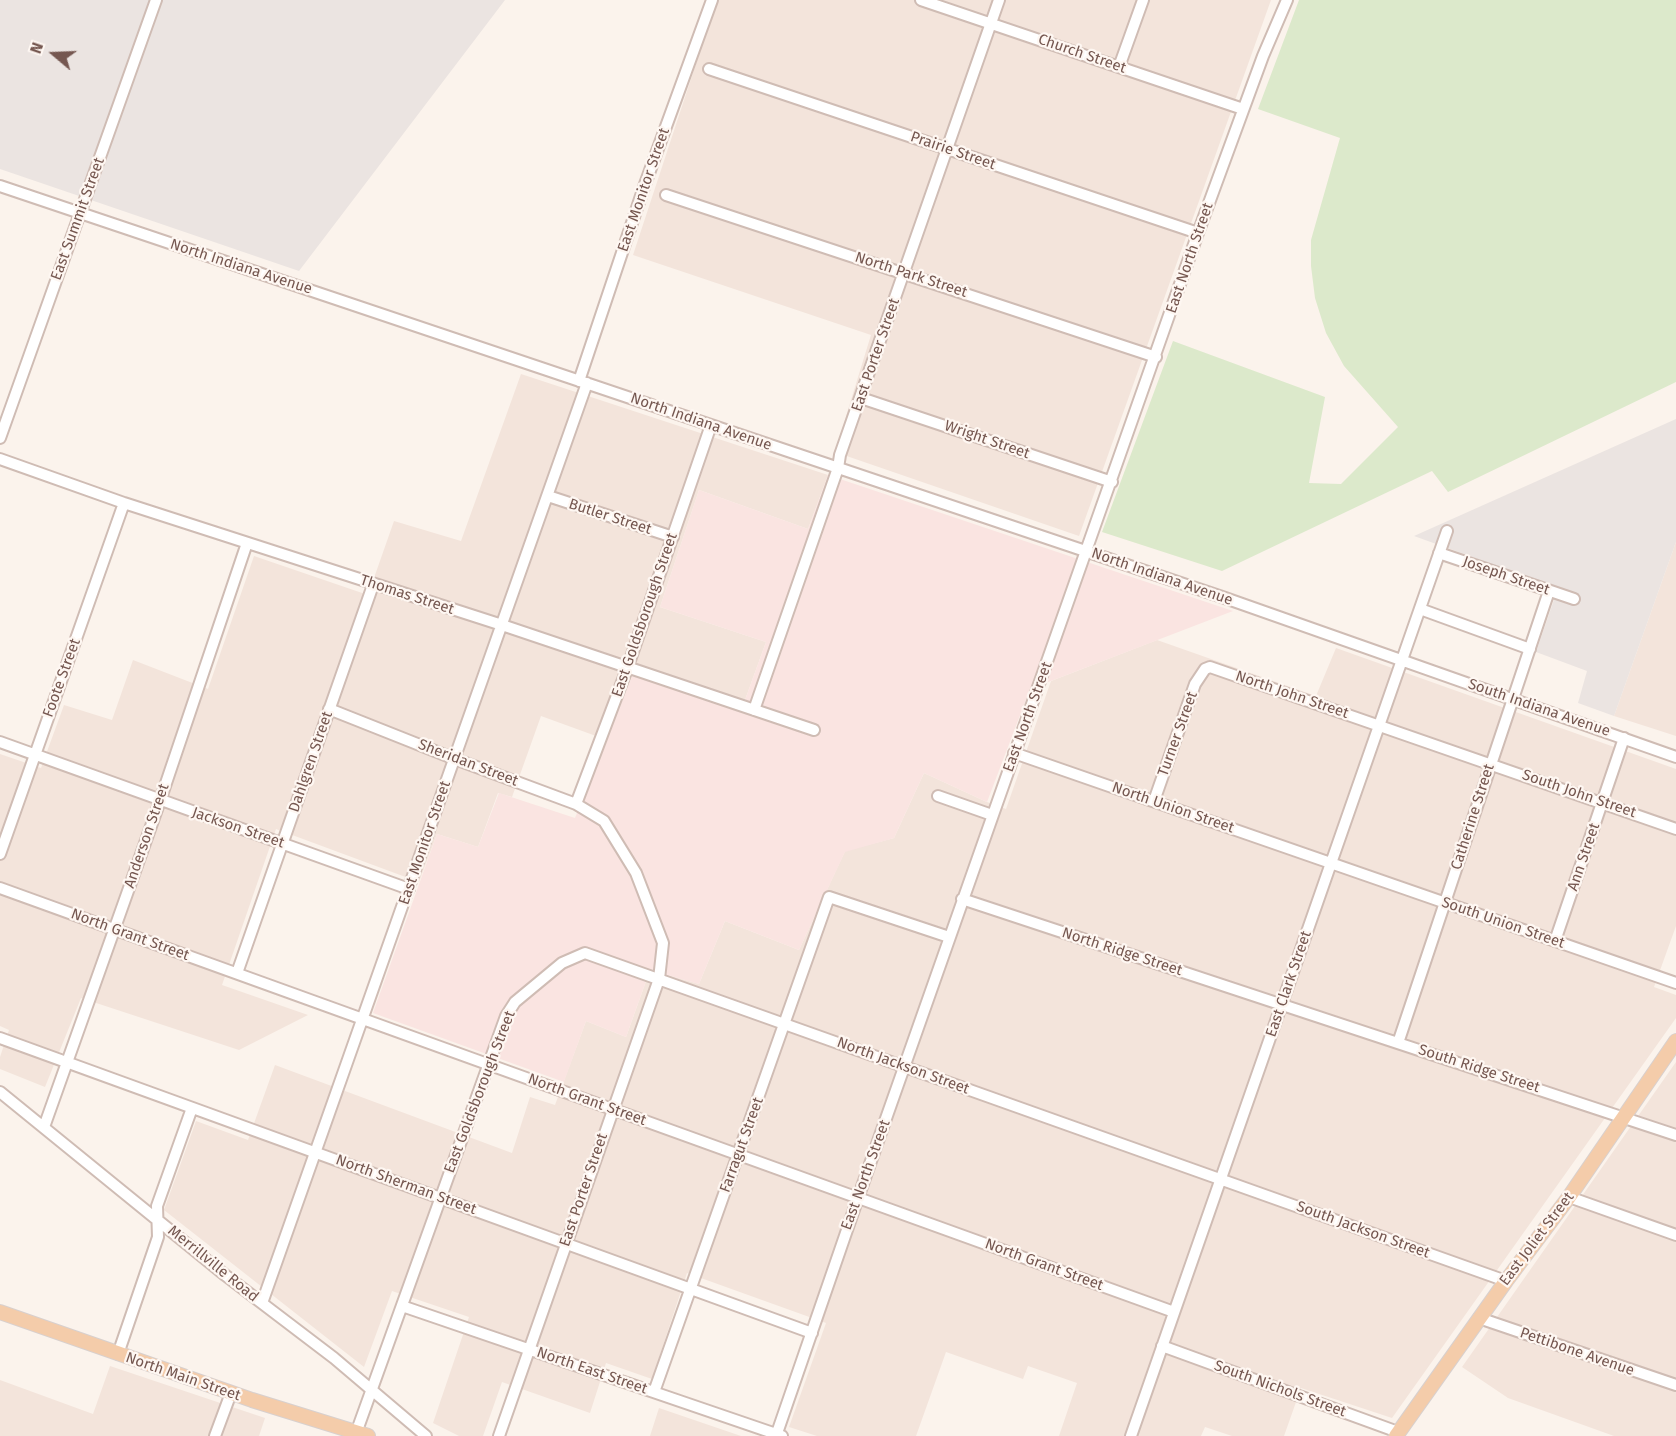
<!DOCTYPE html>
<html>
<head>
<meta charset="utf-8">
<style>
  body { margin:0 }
  #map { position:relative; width:1676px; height:1436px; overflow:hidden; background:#fbf3ec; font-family:"Fira Sans",sans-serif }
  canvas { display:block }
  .north { position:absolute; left:24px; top:24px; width:60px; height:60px; -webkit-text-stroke:4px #fef7f2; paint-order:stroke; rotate:289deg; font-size:16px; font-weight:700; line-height:24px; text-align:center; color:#755750 }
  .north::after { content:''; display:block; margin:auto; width:21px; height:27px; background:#755750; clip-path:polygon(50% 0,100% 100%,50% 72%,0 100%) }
</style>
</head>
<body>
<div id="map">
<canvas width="1676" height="1436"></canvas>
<div class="north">N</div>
</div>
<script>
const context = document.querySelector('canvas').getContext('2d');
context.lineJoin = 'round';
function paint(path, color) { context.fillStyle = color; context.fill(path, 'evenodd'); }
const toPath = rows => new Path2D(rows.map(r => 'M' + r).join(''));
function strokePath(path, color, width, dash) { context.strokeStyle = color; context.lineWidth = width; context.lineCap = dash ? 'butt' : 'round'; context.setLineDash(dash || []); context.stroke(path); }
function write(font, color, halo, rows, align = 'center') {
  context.font = font + ' "Fira Sans",sans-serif'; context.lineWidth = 4.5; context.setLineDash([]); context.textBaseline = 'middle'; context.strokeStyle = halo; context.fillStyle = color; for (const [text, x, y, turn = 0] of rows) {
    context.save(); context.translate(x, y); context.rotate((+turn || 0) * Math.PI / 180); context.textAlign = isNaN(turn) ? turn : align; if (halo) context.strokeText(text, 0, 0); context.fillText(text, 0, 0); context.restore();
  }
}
paint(toPath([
  [717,0,1271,0,1079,536,835,452,871,335,633,255],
  [521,374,828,475,808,529,699,490,660,607,766,642,741,711,633,674,607,740,541,716,512,797,498,793,478,847,437,834,419,882,276,829,222,985,308,1015,239,1050,81,998,45,1087,0,1069,0,1057,9,1030,0,1026,0,754,41,768,64,705,112,720,133,660,208,689,254,556,368,595,394,521,461,541],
  [1676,542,1676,736,1614,716],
  [1157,640,1316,696,1336,648,1676,769,1676,926,1654,987,1676,995,1676,1018,1392,1418,1301,1388,1284,1436,1232,1436,1205,1427,1201,1436,1059,1436,1077,1383,1028,1366,1023,1379,946,1352,916,1436,817,1436,789,1427,826,1323,687,1273,652,1379,606,1363,590,1413,502,1382,483,1436,459,1436,433,1423,469,1317,392,1291,364,1367,164,1210,196,1121,248,1140,275,1065,512,1153,530,1097,555,1105,586,1021,626,1037,650,970,699,984,725,921,799,950,845,851,894,838,924,773,987,802,1006,809,1051,681],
  [1676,1062,1676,1436,1614,1436,1508,1398,1462,1367],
  [110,1366,265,1418,259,1436,0,1436,0,1380,93,1414],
  [659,1408,741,1436,650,1436]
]), '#f3e4db');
paint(toPath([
  [828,475,1233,611,1030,689,987,802,924,773,894,838,845,852,799,950,725,921,699,984,650,970,626,1037,586,1021,564,1082,373,1013,437,834,478,847,499,793,575,818,633,674,741,711,766,642,660,607,699,490,808,529]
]), '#fae4e1');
paint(toPath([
  [0,0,505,0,299,271,0,169],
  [1676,419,1676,542,1614,716,1578,703,1587,671,1536,652,1558,588,1414,536]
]), '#ebe4e1');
paint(toPath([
  [1299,0,1676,0,1676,382,1448,492,1432,471,1222,571,1102,532,1173,341,1325,397,1309,483,1341,484,1398,427,1344,366,1326,333,1315,298,1311,266,1311,240,1340,138,1258,109]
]), '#dce9cb');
const minor = toPath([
  [921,0,1243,109],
  [1119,67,1143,0],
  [709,69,1198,233],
  [0,186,1225,598,1676,757],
  [666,195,1156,357],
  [579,381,644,187,712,0],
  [861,398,1112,482],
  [0,438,156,0],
  [0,459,124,503,502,625,814,730],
  [548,496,673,537],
  [1439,553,1574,599],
  [1420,609,1530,649],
  [329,709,455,759,576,804,604,821,636,873,663,943,659,979,499,1436],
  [754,710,838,468,840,455,999,0],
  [0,742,409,889],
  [1014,753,1676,983],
  [938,796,992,815],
  [1154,801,1195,684,1205,669,1210,667,1676,829],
  [576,804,627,669,711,425],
  [0,854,124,503],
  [0,888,1174,1312],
  [962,899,1676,1135],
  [1555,941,1624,738],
  [237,973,373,585],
  [0,1038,812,1333],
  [1398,1043,1549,591],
  [0,1092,225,1275,334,1358,426,1436],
  [44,1127,160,801,247,543],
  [1569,1197,1676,1235],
  [262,1303,587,383],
  [402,1306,782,1436],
  [1479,1318,1676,1385],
  [1162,1346,1398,1432],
  [118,1354,158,1237,157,1206,192,1108],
  [654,1392,829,897,949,937],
  [215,1436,231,1393],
  [355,1436,506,1016,515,1002,562,963,585,953,1506,1281],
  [776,1436,858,1198,1198,233,1263,56,1287,0],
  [1131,1436,1447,531]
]);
const major = toPath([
  [0,1312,252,1400,368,1436],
  [1396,1436,1506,1281,1569,1197,1676,1041]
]);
strokePath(minor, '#cfbcb4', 14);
strokePath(major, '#d8d0ce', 16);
strokePath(minor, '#fff', 10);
strokePath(major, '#f4ccaa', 14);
write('15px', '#755750', '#fef7f2', [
  ["Church Street",1082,54,19],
  ["Prairie Street",953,151,19],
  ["East Monitor Street",644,190,-71],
  ["East Summit Street",78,219,-70],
  ["East North Street",1190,258,-71],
  ["North Indiana Avenue",241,267,18],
  ["North Park Street",911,275,18],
  ["East Porter Street",876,355,-71],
  ["North Indiana Avenue",701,422,19],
  ["Wright Street",987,440,19],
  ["Butler Street",610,517,18],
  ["Joseph Street",1506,576,19],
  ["North Indiana Avenue",1162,577,19],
  ["Thomas Street",407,595,18],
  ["East Goldsborough Street",645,615,-71],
  ["Foote Street",62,678,-70],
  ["North John Street",1292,695,19],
  ["South Indiana Avenue",1539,708,19],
  ["East North Street",1028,717,-70],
  ["Turner Street",1178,734,-70],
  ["Dahlgren Street",311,762,-71],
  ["Sheridan Street",468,763,21],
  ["South John Street",1579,794,19],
  ["North Union Street",1173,808,19],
  ["Catherine Street",1473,817,-72],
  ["Jackson Street",238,828,19],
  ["Anderson Street",147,836,-71],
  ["East Monitor Street",425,843,-71],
  ["Ann Street",1584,857,-71],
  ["South Union Street",1503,923,19],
  ["North Grant Street",130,935,20],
  ["North Ridge Street",1122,952,18],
  ["East Clark Street",1289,984,-71],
  ["North Jackson Street",903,1066,20],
  ["South Ridge Street",1479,1069,18],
  ["East Goldsborough Street",480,1092,-69],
  ["North Grant Street",587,1100,20],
  ["Farragut Street",742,1145,-70],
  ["East North Street",866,1175,-70],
  ["North Sherman Street",406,1185,20],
  ["East Porter Street",584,1190,-71],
  ["South Jackson Street",1363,1230,20],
  ["East Joliet Street",1537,1239,-53],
  ["Merrillville Road",213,1264,39],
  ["North Grant Street",1044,1265,20],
  ["Pettibone Avenue",1577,1352,19],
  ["North East Street",592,1371,19],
  ["North Main Street",183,1377,19],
  ["South Nichols Street",1280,1389,20]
]);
</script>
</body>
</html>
